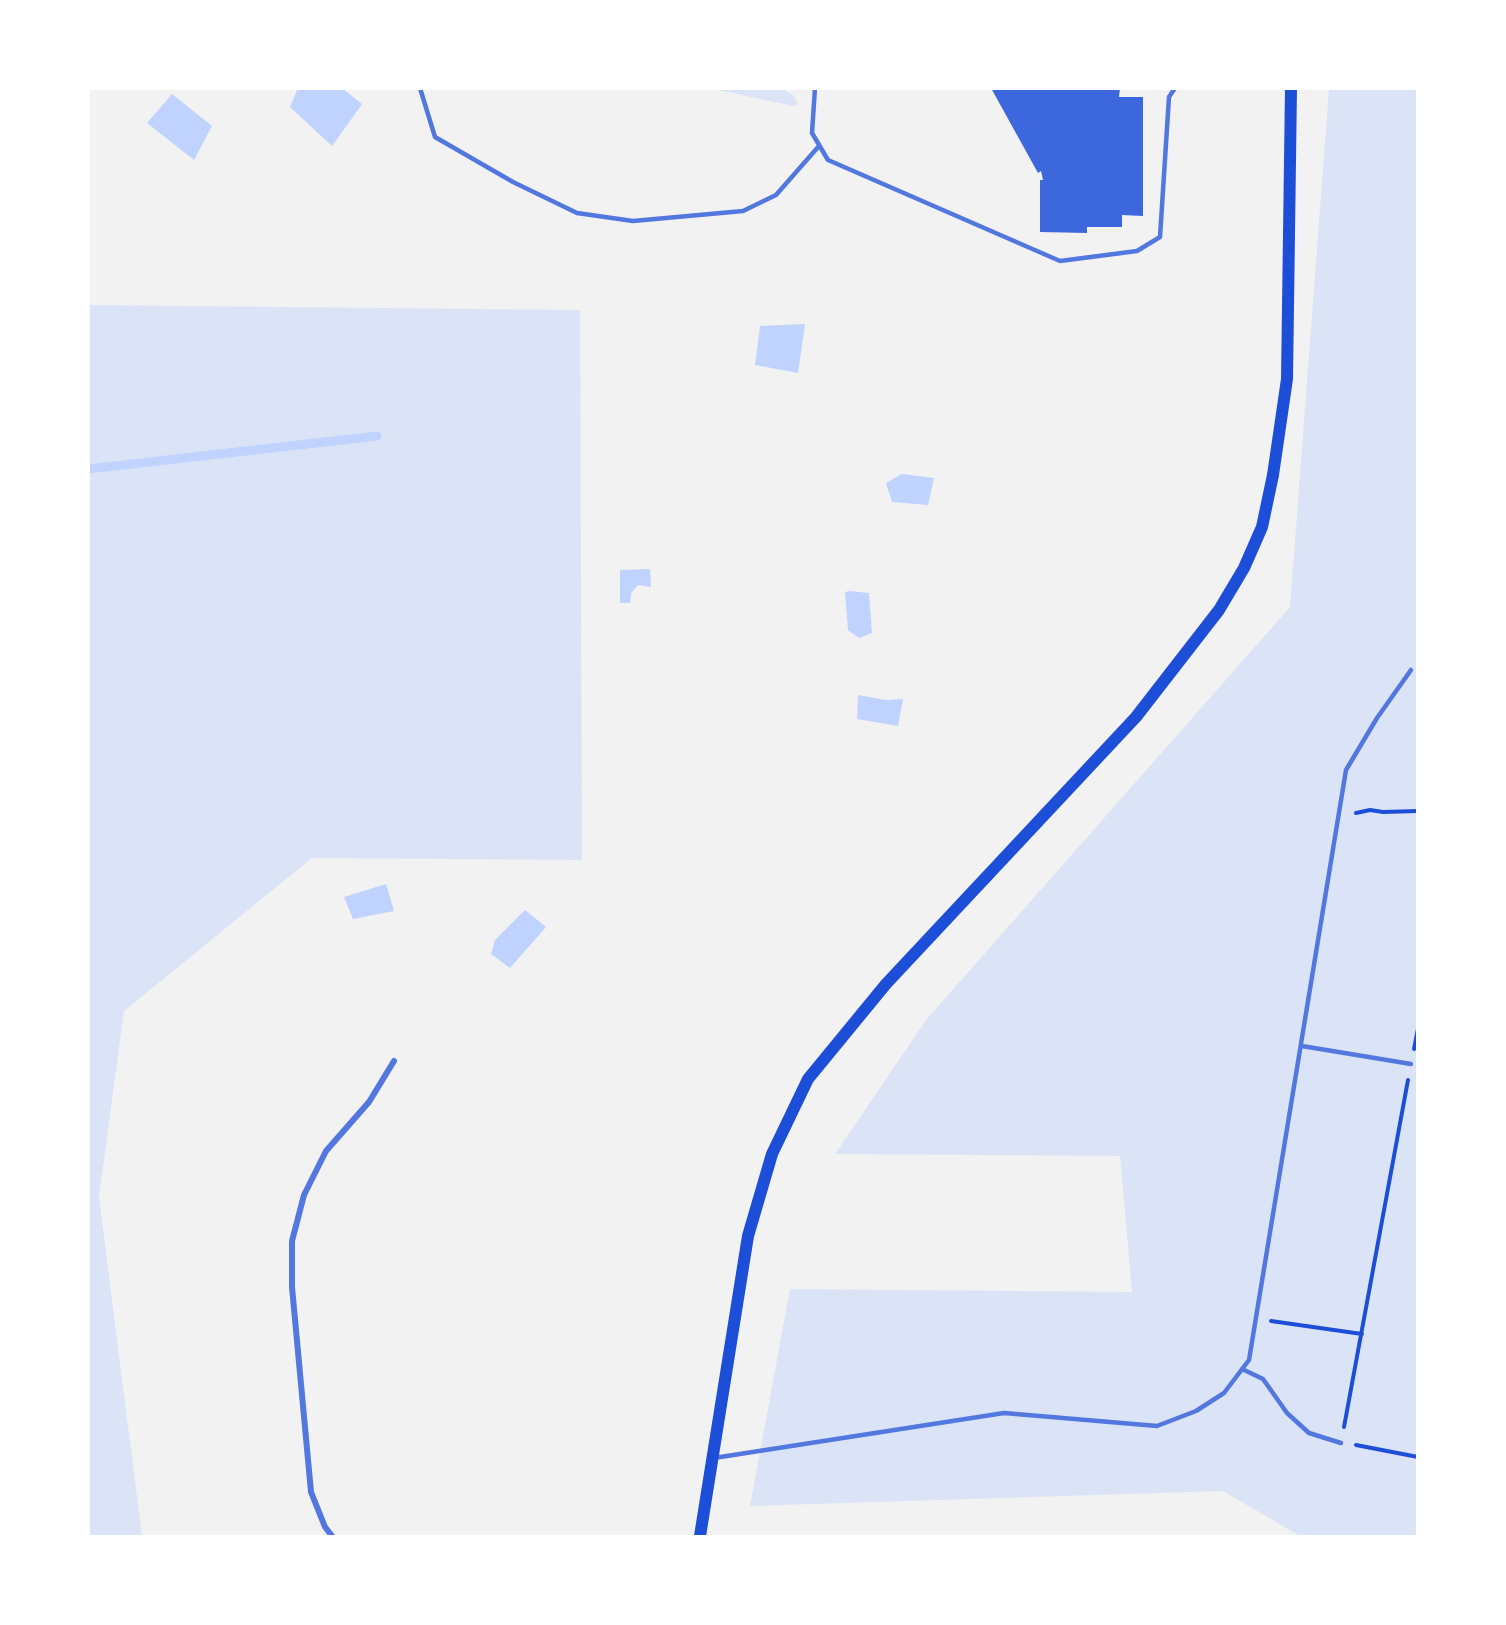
<!DOCTYPE html>
<html>
<head>
<meta charset="utf-8">
<style>
  body { margin:0 }
  #map { position:relative; width:1506px; height:1625px; overflow:hidden; background:#f2f2f2; font-family:Karla,sans-serif }
  canvas { display:block }
  .frame { position:absolute; inset:0; border:90px solid #fff; pointer-events:none }
</style>
</head>
<body>
<div id="map">
<canvas width="1506" height="1625"></canvas>
<div class="frame"></div>
</div>
<script>
const context = document.querySelector('canvas').getContext('2d');
context.lineJoin = 'round';
function paint(path, color) { context.fillStyle = color; context.fill(path, 'evenodd'); }
const toPath = rows => new Path2D(rows.map(r => 'M' + r).join(''));
function strokePath(path, color, width, dash) { context.strokeStyle = color; context.lineWidth = width; context.lineCap = dash ? 'butt' : 'round'; context.setLineDash(dash || []); context.stroke(path); }
paint(toPath([
  [714,89,783,89,793,95,798,104,793,106],
  [1329,89,1417,89,1417,1536,1300,1536,1223,1491,750,1506,790,1289,1132,1292,1120,1156,835,1154,926,1020,1290,607],
  [89,305,580,310,582,860,312,858,124,1011,99,1197,142,1536,88,1536]
]), '#dbe4f7');
paint(toPath([
  [298,88,343,89,362,104,332,146,290,107],
  [172,94,212,126,194,160,147,123],
  [805,324,798,373,755,365,760,326],
  [902,474,934,478,928,505,892,502,886,483],
  [650,569,651,587,638,585,631,593,630,603,620,603,620,570],
  [850,591,869,593,872,633,859,638,848,630,845,592],
  [858,695,886,700,903,699,898,726,857,719],
  [386,884,394,911,353,919,344,897],
  [525,910,546,927,510,968,491,954,495,940]
]), '#bfd3fe');
strokePath(toPath([
  [88,469,377,436]
]), '#bfd3fe', 9);
paint(toPath([
  [991,88,1120,88,1119,97,1143,97,1143,216,1122,215,1122,227,1087,227,1087,233,1040,232,1040,180,1043,180,1041,171,1038,173]
]), '#3d67dc');
strokePath(toPath([
  [1356,813,1370,810,1383,812,1418,811],
  [1414,1049,1418,1029],
  [1271,1321,1362,1334],
  [1344,1427,1408,1080],
  [1356,1445,1418,1457]
]), '#1d4ed8', 4);
strokePath(toPath([
  [420,88,435,137,513,182,577,213,633,221,743,211,776,195,819,146],
  [815,88,812,133,828,160,1060,261,1137,251,1160,237,1169,97,1175,88],
  [1302,1046,1411,1064],
  [1242,1369,1263,1379,1287,1413,1309,1433,1341,1443],
  [714,1458,1004,1413,1157,1426,1196,1411,1224,1393,1249,1360,1346,770,1377,718,1411,670]
]), '#5277de', 4.5);
strokePath(toPath([
  [332,1536,325,1527,311,1492,292,1287,292,1241,304,1195,326,1151,369,1102,394,1061]
]), '#5277de', 6);
strokePath(toPath([
  [700,1536,748,1236,772,1154,808,1079,886,984,1136,717,1219,610,1244,568,1262,527,1273,475,1287,379,1291,88]
]), '#1d4ed8', 12);
</script>
</body>
</html>
